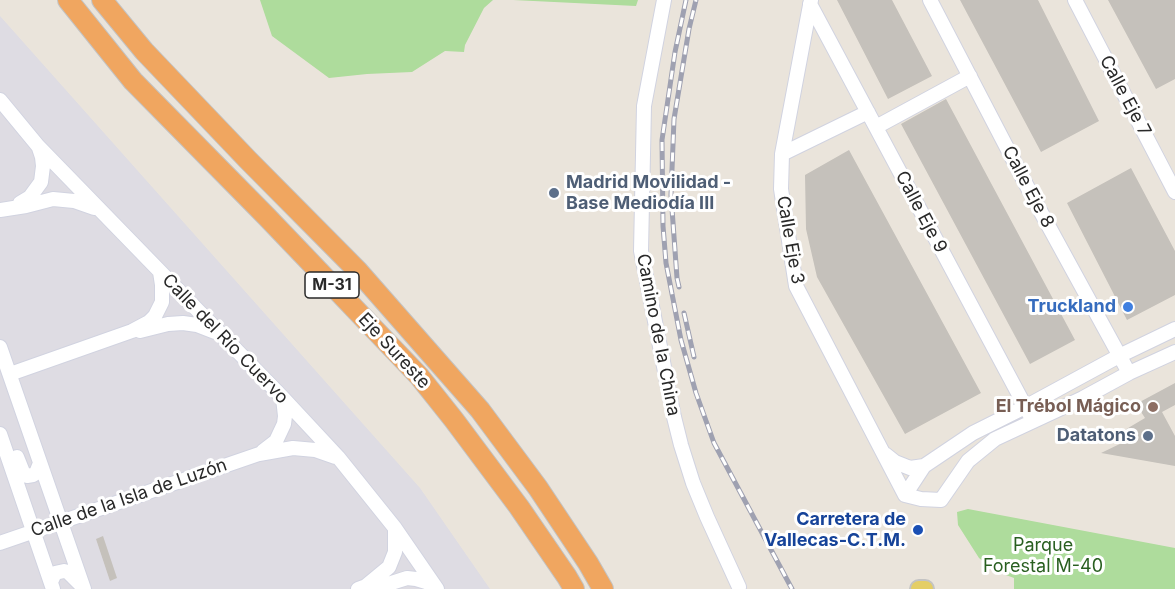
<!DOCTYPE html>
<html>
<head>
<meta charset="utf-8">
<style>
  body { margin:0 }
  canvas { display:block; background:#eae4db }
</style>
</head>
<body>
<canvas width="1175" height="589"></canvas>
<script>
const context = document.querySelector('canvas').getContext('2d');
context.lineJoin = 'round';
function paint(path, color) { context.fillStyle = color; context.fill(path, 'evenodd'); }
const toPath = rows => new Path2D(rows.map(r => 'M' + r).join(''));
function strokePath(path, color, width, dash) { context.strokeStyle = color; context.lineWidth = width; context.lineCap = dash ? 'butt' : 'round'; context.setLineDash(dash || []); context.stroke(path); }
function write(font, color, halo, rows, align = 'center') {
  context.font = font + ' Inter,sans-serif'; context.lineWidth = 6; context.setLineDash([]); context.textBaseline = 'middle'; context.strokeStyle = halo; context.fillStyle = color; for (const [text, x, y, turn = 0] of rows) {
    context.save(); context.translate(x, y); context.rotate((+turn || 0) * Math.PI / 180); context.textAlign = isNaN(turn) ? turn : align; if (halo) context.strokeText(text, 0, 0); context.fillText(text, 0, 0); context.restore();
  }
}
paint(toPath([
  [0,16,420,488,490,589,0,589]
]), '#dedce3');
paint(toPath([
  [260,0,493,0,484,8,465,45,464,52,445,51,412,72,367,74,329,78,272,36],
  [513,0,638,0,636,6],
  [968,509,1175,548,1175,589,1014,589,1014,578,995,571,979,558,958,525,957,512]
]), '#aedc9c');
paint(toPath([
  [837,0,892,0,932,76,888,99],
  [960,0,1038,0,1099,121,1041,152],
  [1108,0,1175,0,1175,79,1156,89],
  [946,99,1075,340,1030,364,901,124],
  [849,150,981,393,905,434,817,277,806,229,805,175],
  [1131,168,1175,251,1175,295,1127,320,1067,203],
  [1175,383,1175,405,1162,412,1175,436,1175,466,1101,453,1128,440,1123,431,1145,418,1136,404],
  [103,536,117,578,110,581,96,539]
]), '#c5c1bb');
const minor = toPath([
  [664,0,644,106,641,251,674,417,681,445,693,483,707,517,739,587],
  [811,0,782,154,781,189,796,286,905,495,921,499,941,500,968,461,995,439,1083,398,1129,373,1175,352],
  [930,0,1031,194,1129,373],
  [1075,0,1175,192],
  [810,4,1033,421],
  [0,100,38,146,283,398,338,457,395,528,437,589],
  [876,127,970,76],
  [782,154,868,112],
  [20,203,30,197,41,182,43,166,42,157,39,148],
  [0,210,26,206,53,199,74,201,94,208],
  [140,331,168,324,183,323,197,325,215,332],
  [0,347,84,589],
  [10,374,132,331,149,322,155,316,162,302,162,285,160,272],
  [0,434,53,589],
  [263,451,276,441,284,424,285,416,283,398],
  [885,454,895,462,910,468,924,466],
  [17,457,23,472,27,476,33,475,36,473,40,463],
  [905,495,924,466,973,433,1025,407,1119,356,1175,329],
  [0,543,259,454,293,448,315,450,335,457],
  [51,582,55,573,64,571,68,572,80,584],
  [366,586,379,587,407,578,416,579,426,582,435,586],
  [358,589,366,586,389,567,395,552,395,528]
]);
const major = toPath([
  [919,589,925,589]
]);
const highway = toPath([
  [68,0,133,81,267,217,419,376,454,420,519,507,567,577,574,589],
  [102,0,144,51,248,160,358,271,480,410,538,488,588,563,603,589]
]);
strokePath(minor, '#d1d3e0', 16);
strokePath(major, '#c3c3c3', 20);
strokePath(highway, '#c3c3c3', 22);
strokePath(minor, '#fff', 14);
strokePath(major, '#e4ce66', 16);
strokePath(highway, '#f0a660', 20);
const rail = toPath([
  [686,0,675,52,662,140,663,226,666,263,681,340,696,393,714,443,792,589],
  [679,287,677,278,671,195,674,119,689,29,696,0],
  [684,313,694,357]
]);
strokePath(rail, '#9fa1b1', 5);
strokePath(rail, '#fff', 3, [9]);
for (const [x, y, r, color] of [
  [554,193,6,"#5c6f8a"],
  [1128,307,6,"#3f7fe0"],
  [1153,407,6,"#8d6e63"],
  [1148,436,6,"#5c6f8a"],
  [918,530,6,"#1a4fb4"]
]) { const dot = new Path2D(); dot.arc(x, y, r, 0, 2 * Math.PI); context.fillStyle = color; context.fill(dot); strokePath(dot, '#fff', 2); }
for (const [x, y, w] of [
  [332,285,54]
]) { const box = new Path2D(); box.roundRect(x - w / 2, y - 13, w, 26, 4.5); context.fillStyle = '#fff'; context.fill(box); strokePath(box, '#292929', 1.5); }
write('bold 16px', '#292929', null, [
  ["M-31",332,285]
]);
write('18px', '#292929', '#fff', [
  ["Calle Eje 7",1125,96,62],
  ["Calle Eje 8",1028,187,62],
  ["Calle Eje 9",921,212,62],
  ["Calle Eje 3",790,240,80],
  ["Camino de la China",658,335,79],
  ["Calle del Río Cuervo",225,339,46],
  ["Eje Sureste",394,351,47],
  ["Calle de la Isla de Luzón",129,498,-19]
]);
write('bold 18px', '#4e5e75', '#fff', [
  ["Madrid Movilidad -",566,183],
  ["Base Mediodía III",566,204],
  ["Datatons",1136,436,"right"]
], 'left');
write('bold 18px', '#366cbe', '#fff', [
  ["Truckland",1116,307]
], 'right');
write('bold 18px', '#785e54', '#fff', [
  ["El Trébol Mágico",1141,407]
], 'right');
write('bold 18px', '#164399', '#fff', [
  ["Carretera de",906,520],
  ["Vallecas-C.T.M.",906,541]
], 'right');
write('18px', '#295f20', '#fff', [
  ["Parque",1043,546],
  ["Forestal M-40",1043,567]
]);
</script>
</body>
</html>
